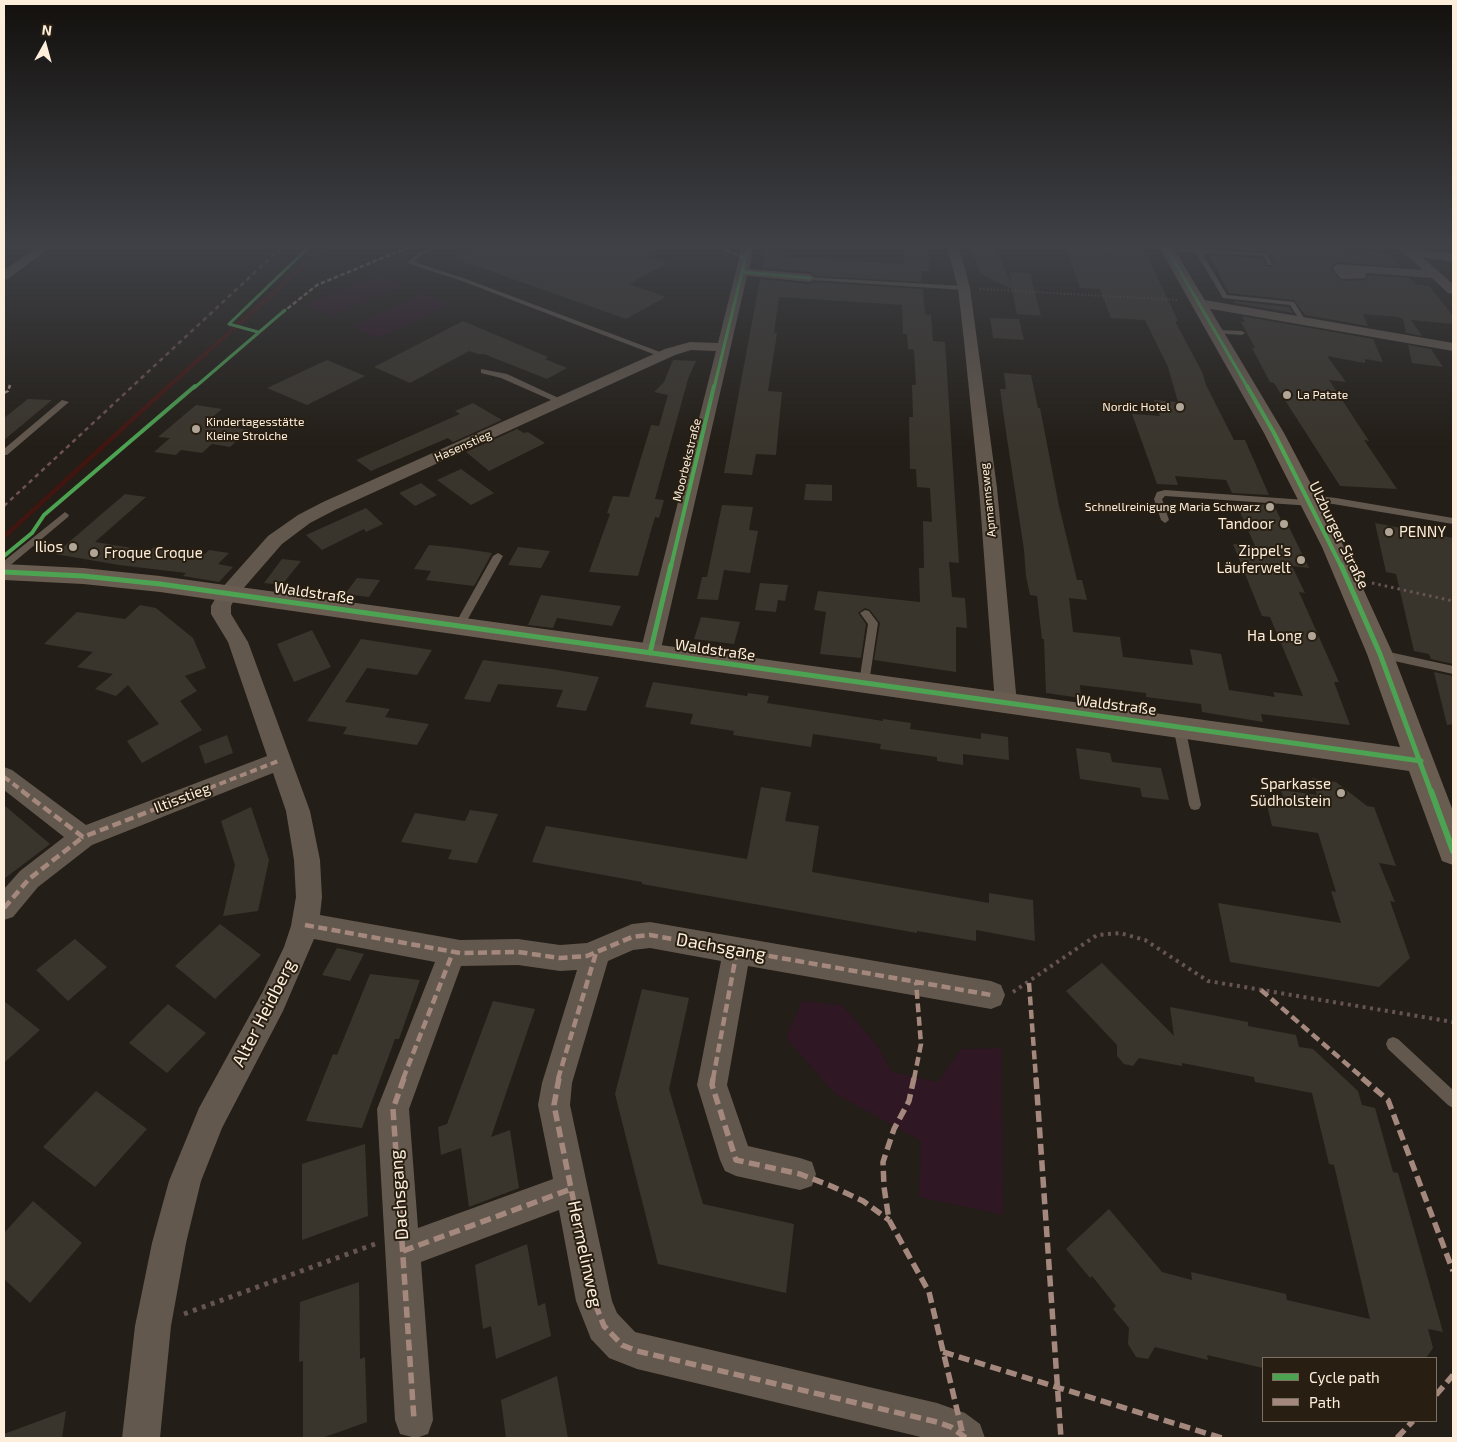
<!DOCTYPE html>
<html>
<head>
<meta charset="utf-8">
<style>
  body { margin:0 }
  #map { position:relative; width:1457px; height:1442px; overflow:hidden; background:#231e17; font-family:"Exo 2",sans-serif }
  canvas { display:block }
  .frame { position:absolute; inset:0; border:5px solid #fceedb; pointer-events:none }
  .legend { position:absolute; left:1262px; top:1357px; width:175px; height:65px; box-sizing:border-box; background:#281f12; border:1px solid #7d7262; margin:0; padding:6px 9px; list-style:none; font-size:15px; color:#fceedb }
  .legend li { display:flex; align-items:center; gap:10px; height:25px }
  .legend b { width:25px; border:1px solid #7d7262 }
  .north { position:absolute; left:20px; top:20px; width:50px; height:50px; -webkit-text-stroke:4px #281f12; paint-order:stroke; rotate:7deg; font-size:14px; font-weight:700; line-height:20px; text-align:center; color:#fceedb }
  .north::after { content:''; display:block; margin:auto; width:18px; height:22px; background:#fceedb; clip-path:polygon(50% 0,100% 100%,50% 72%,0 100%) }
</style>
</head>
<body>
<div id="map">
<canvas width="1457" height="1442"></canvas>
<div class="frame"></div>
<ul class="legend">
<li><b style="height:6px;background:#4ca352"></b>Cycle path</li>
<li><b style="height:6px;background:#a5887d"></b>Path</li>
</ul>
<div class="north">N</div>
</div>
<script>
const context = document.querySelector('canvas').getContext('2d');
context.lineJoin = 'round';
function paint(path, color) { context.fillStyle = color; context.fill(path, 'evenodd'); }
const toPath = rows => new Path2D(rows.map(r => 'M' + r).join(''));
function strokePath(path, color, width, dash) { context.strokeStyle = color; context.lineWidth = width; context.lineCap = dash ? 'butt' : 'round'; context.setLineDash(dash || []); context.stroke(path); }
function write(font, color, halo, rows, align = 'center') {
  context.font = font + ' "Exo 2",sans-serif'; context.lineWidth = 4; context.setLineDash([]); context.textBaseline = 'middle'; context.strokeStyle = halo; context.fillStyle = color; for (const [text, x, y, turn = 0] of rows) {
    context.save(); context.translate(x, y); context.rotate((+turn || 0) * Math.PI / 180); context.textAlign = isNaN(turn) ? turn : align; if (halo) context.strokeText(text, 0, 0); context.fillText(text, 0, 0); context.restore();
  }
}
paint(toPath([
  [377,275,402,285,331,317,306,305],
  [423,294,450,305,379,338,352,326],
  [802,1001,842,1005,876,1044,892,1072,938,1082,961,1049,1001,1048,1003,1215,919,1197,921,1141,834,1093,786,1038]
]), '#2f1724');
strokePath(toPath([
  [167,388,325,247]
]), '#411510', 4);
strokePath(toPath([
  [6,535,169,386]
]), '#411510', 4.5);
paint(toPath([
  [478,247,664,247,645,257,667,263,629,284,666,297,626,319,453,258],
  [903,247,928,247,930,271,921,271,922,282,816,276,810,272,762,268,766,250,786,250,785,257,904,264],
  [995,247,1012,285,1009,272,1030,273,1041,316,1017,314,1012,289,980,274,971,248],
  [1066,247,1144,249,1178,321,1175,321,1202,372,1206,385,1234,440,1245,440,1269,495,1232,493,1226,480,1175,476,1178,485,1157,484,1132,414,1160,416,1154,400,1178,402,1168,367,1145,320,1111,318,1100,289,1080,288],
  [1204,247,1310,247,1379,252,1380,254,1391,255,1400,267,1338,262,1330,268,1339,279,1344,281,1365,280,1368,275,1410,278,1415,284,1429,286,1453,316,1453,324,1411,320,1422,336,1406,333,1403,319,1398,317,1363,314,1368,326,1305,315,1294,300,1229,293,1209,255,1262,258,1266,266,1272,267,1274,264,1269,252],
  [760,279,810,284,813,282,923,289,925,314,931,315,933,341,945,342,959,563,949,562,952,597,965,598,967,628,956,627,956,672,874,660,880,623,870,610,865,608,858,613,866,624,861,658,820,654,826,612,814,610,818,591,920,602,919,568,924,568,923,521,932,522,930,488,917,487,916,469,910,469,909,417,913,417,912,385,916,385,914,350,908,349,907,334,903,334,902,305,779,297,774,333,777,333,768,391,782,392,776,455,756,454,752,475,724,473],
  [1234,301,1289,307,1293,313,1235,303],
  [1242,316,1373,339,1383,362,1365,359,1365,363,1327,356,1346,382,1329,380,1369,441,1364,440,1397,489,1340,486,1274,383,1270,382,1252,348,1255,348,1241,322,1245,322],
  [990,318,1019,319,1024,340,993,338],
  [463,321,548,357,545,359,567,368,547,379,484,354,478,354,469,351,410,383,374,367],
  [1408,345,1431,349,1443,367,1412,363],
  [327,360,365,376,307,405,267,388],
  [673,360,696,361,688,379,655,499,664,500,659,518,655,517,638,576,589,572,610,514,607,513,613,496,629,497,651,425,659,426,668,395,654,392,664,382],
  [1004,373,1031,375,1038,408,1040,408,1059,506,1077,580,1082,580,1087,600,1069,598,1073,632,1120,637,1123,657,1193,665,1190,649,1221,654,1229,690,1275,697,1273,692,1303,696,1270,617,1262,616,1233,544,1255,546,1236,503,1274,505,1281,520,1286,521,1309,568,1292,566,1305,593,1299,592,1339,682,1334,682,1350,725,1261,714,1263,722,1202,712,1201,704,1146,697,1146,693,1080,685,1081,698,1046,693,1044,639,1042,639,1037,596,1030,595,1026,576,1024,550,1005,425,1000,389,1006,389],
  [28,399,52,400,4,440,4,418],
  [473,403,502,420,453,442,448,438,371,471,356,460,460,414,455,411],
  [196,405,222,409,209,420,223,422,219,425,249,430,230,447,212,444,202,453,181,450,176,455,154,452,170,438,158,437],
  [517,429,524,433,528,432,545,443,489,471,466,452],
  [461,469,494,493,471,505,437,480],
  [421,483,437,495,415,506,399,493],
  [806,484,832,485,832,501,804,500],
  [125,494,146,497,95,542,150,551,154,547,205,554,209,550,229,553,218,564,233,567,219,582,183,576,186,573,119,565,55,554],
  [722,505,753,507,749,530,758,531,750,573,724,570,718,600,697,599,702,577,707,577],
  [366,508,383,524,366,532,364,529,322,550,306,535],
  [1375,523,1453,538,1453,664,1431,659,1429,654,1414,651,1396,574,1386,572],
  [429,545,459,548,492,553,474,586,426,580,431,571,414,569],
  [518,547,550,551,541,568,508,565],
  [282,559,301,561,282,585,264,583],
  [357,578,380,580,369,597,345,594],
  [760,583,788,585,785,601,778,600,776,612,755,610],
  [541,595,621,606,612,626,557,618,553,628,528,625],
  [140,605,156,608,193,638,206,668,185,676,197,691,180,701,202,730,142,763,127,741,159,724,128,685,116,696,95,689,113,674,77,667,93,652,44,644,77,612,125,619],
  [701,617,740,622,734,644,694,639],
  [312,630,331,667,294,682,277,644],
  [361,639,432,650,417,675,367,668,345,702,390,709,385,717,429,724,417,745,343,734,347,727,307,721],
  [483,660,551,669,599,677,586,711,556,707,563,690,498,684,490,702,464,699],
  [1434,672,1453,676,1453,724,1447,725],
  [653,682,747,696,748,693,769,696,767,703,883,721,883,719,911,723,910,729,981,739,981,733,1008,737,1009,760,963,754,963,765,937,761,937,757,880,749,881,744,813,734,811,747,733,735,734,731,690,724,693,714,645,707],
  [227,735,233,753,205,764,199,746],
  [1076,748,1110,753,1112,762,1161,768,1169,800,1142,797,1140,788,1080,779],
  [1312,778,1336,782,1367,806,1374,807,1396,866,1379,863,1395,902,1390,901,1410,958,1379,987,1230,962,1218,903,1341,923,1331,891,1336,892,1318,833,1272,826,1266,801,1285,804,1281,790,1317,795],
  [761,787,791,792,785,821,819,826,812,872,989,903,989,893,1033,900,1035,941,976,930,976,941,917,931,917,933,642,884,642,882,532,862,546,826,747,859],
  [4,805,50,844,4,879],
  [251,807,269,860,258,911,223,916,235,865,221,821],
  [470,810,498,814,477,863,448,859,452,850,401,842,415,813,465,821],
  [220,924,261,955,215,999,175,966],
  [75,939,107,967,68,1001,36,970],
  [337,948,364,954,350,981,322,975],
  [1102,963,1174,1036,1170,1007,1248,1022,1248,1026,1296,1035,1299,1047,1313,1049,1358,1091,1362,1105,1375,1108,1393,1172,1398,1173,1443,1332,1428,1329,1433,1348,1426,1358,1263,1358,1263,1368,1207,1355,1208,1360,1155,1347,1148,1359,1136,1357,1128,1344,1129,1328,1113,1309,1116,1306,1092,1276,1090,1278,1066,1249,1109,1209,1162,1272,1192,1280,1191,1272,1286,1294,1287,1300,1370,1319,1334,1165,1329,1164,1312,1093,1255,1082,1254,1077,1182,1063,1182,1066,1139,1058,1133,1066,1124,1064,1117,1056,1117,1045,1066,991],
  [370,974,420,980,399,1039,395,1039,362,1128,306,1121,333,1054,337,1055],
  [642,989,689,998,669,1089,703,1204,794,1224,786,1293,658,1264,615,1094],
  [4,1001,40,1030,4,1063],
  [493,1001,535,1009,491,1137,510,1130,519,1188,469,1207,461,1148,441,1155,438,1127,447,1124],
  [168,1004,206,1033,167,1073,129,1043],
  [96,1091,147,1129,95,1187,43,1147],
  [365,1144,368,1216,302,1240,302,1164],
  [33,1201,82,1243,30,1303,4,1279,4,1233],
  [527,1244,538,1306,545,1303,551,1336,496,1359,491,1326,483,1329,475,1265],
  [359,1282,360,1359,365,1357,367,1422,322,1438,303,1438,303,1361,299,1362,300,1302],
  [557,1376,568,1438,506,1438,501,1400],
  [66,1411,62,1438,4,1438,4,1434]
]), '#3a352c');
strokePath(toPath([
  [980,289,1178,300],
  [229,324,258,332]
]), '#665353', 2, [1, 2.5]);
strokePath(toPath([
  [1372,583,1453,601]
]), '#665353', 3, [2.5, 4]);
strokePath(toPath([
  [1013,992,1097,935,1120,933,1145,940,1208,981,1453,1022]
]), '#665353', 4, [3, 4.5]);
strokePath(toPath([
  [184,1314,375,1244]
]), '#665353', 5, [4, 5.5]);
paint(toPath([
  [434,247,441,247,422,255,414,262,466,279,668,355,661,357,462,281,407,263,418,253,434,247],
  [1169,248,1267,253,1272,265,1268,265,1263,256,1202,253,1227,295,1294,302,1306,321,1301,322,1290,305,1223,298,1196,253,1167,251,1166,250,1169,248],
  [808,277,964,286,967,288,964,290,810,280,808,279,808,277],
  [1216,330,1242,331,1245,333,1242,335,1214,333,1213,332,1216,330],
  [481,369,507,374,565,401,558,403,501,378,481,373,481,369],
  [62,400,69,402,7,455,4,455,4,449,62,400],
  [1165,490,1306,500,1305,498,1309,495,1336,498,1453,518,1453,524,1315,501,1315,505,1312,506,1165,496,1162,499,1169,520,1165,523,1161,520,1154,499,1157,492,1165,490],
  [65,512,69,515,68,517,7,568,4,569,4,561,65,512],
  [498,553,503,556,464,626,463,629,455,629,454,626,493,556,498,553],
  [865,610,869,611,878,623,869,683,864,687,859,683,868,624,860,613,865,610],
  [1380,650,1453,666,1453,674,1376,657,1375,654,1380,650],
  [1179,722,1183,723,1185,726,1201,805,1199,809,1195,810,1191,809,1189,805,1173,726,1175,723,1179,722],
  [1393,1037,1398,1039,1453,1090,1453,1108,1448,1105,1388,1049,1386,1044,1388,1039,1393,1037]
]), '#63584d');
paint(toPath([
  [38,247,51,247,8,279,4,280,4,270,38,247],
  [742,247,754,247,749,269,810,274,816,278,810,282,747,276,660,653,657,658,650,661,643,658,640,653,716,351,691,350,675,355,335,510,310,523,282,544,235,598,231,606,231,614,248,642,310,811,320,860,322,897,320,915,460,940,518,939,560,945,587,943,632,924,650,922,991,981,1001,985,1005,995,1001,1005,991,1009,748,966,727,1085,748,1146,800,1158,812,1162,816,1174,812,1186,800,1190,736,1176,725,1171,720,1160,697,1085,721,961,650,948,633,950,608,961,572,1083,570,1105,612,1301,617,1313,635,1332,937,1403,965,1413,980,1424,985,1438,925,1438,637,1369,609,1358,591,1339,576,1301,559,1210,421,1262,433,1420,428,1434,416,1438,400,1434,395,1420,377,1109,435,962,314,939,283,1011,222,1128,201,1181,186,1243,171,1326,160,1438,122,1438,135,1326,152,1243,169,1181,199,1108,263,991,284,947,291,926,296,897,294,860,286,811,273,773,92,845,38,887,13,917,4,920,4,889,20,871,64,837,4,790,4,767,12,770,86,825,267,756,228,642,211,614,211,606,221,589,268,536,298,515,323,502,665,349,690,342,718,343,742,247],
  [518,965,560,971,577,970,542,1083,538,1105,553,1179,418,1228,409,1109,461,966,518,965],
  [947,247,959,247,970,288,997,488,1017,704,1014,710,1006,712,998,710,995,704,979,488,964,341,958,288,947,247],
  [1397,247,1410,247,1412,249,1453,254,1453,262,1422,257,1453,284,1453,294,1448,293,1432,278,1366,273,1365,278,1344,279,1340,278,1332,268,1338,264,1423,270,1397,247],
  [1199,299,1453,343,1453,351,1194,306,1192,303,1194,300,1199,299]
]), '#63584d');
paint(toPath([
  [1159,247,1173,247,1284,433,1344,547,1393,654,1453,811,1453,865,1442,861,1409,771,160,592,83,584,4,580,4,564,83,568,160,576,1400,747,1367,654,1322,547,1264,433,1159,247]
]), '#695d51');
strokePath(toPath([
  [4,506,282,247]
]), '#6e5154', 2.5, [4.5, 4]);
strokePath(toPath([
  [720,247,744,258],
  [1098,247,1100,249,1112,249,1114,247],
  [1138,247,1159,248],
  [282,313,317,285,409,247],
  [4,393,8,391,10,385]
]), '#a5887d', 2.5, [4.5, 2.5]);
strokePath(toPath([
  [4,777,24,792],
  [199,792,281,760]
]), '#a5887d', 4, [7, 4]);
strokePath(toPath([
  [22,791,83,837,202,791],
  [4,908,29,879,83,837],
  [305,925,460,953,518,952,560,958,587,956,632,937,650,935,991,995],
  [1029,983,1036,1079],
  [1261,990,1364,1079],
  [403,1079,453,952],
  [558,1079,596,953],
  [713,1079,737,950],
  [914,1079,921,1044,916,982]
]), '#a5887d', 4.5, [9, 4.5]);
strokePath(toPath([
  [404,1078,393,1109,414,1420],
  [559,1078,554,1105,594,1301,604,1326,622,1345,637,1351,937,1422,951,1427,966,1438],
  [713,1078,712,1085,736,1160,800,1174,831,1186,863,1201,889,1220],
  [914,1078,909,1101,894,1129,883,1162,884,1187,889,1220,929,1292,963,1435],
  [1036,1078,1061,1438],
  [1362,1078,1388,1100,1453,1271],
  [403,1251,571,1189],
  [943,1352,1222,1438],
  [1436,1395,1453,1375],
  [1397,1438,1413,1421]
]), '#a5887d', 5.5, [11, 5.5]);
strokePath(toPath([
  [1166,247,1248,388],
  [742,272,810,278],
  [258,332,229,324,309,247],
  [194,388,285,310],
  [714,388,748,247]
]), '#4ca352', 3);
strokePath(toPath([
  [1247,386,1274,433,1341,566],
  [4,556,32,533,44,515,195,386],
  [671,566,714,386]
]), '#4ca352', 4);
strokePath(toPath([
  [1341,565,1380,654,1431,792],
  [4,572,83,576,160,584,1421,761],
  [650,653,671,565]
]), '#4ca352', 5);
strokePath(toPath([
  [1431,791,1453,851]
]), '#4ca352', 6);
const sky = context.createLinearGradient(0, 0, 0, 448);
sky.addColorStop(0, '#13100d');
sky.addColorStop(0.55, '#3f4147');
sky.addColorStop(1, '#3f414700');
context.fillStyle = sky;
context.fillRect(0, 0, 1457, 448);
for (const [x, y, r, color] of [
  [1287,395,5,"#b0a596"],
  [1180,407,5,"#b0a596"],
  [196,429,5,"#b0a596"],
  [1270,507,5,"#b0a596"],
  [1284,524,5,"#b0a596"],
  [1389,532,5,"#b0a596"],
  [73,547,5,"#b0a596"],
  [94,553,5,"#b0a596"],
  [1301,560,5,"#b0a596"],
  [1312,636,5,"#b0a596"],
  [1341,793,5,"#b0a596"]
]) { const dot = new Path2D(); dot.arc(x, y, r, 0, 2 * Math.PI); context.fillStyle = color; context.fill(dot); strokePath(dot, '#281f12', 2); }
write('12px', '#fceedb', '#281f12', [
  ["La Patate",1297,395],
  ["Nordic Hotel",1170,407,"right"],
  ["Kindertagesstätte",206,422],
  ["Kleine Strolche",206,436],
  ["Schnellreinigung Maria Schwarz",1260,507,"right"]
], 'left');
write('12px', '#fceedb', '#281f12', [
  ["Hasenstieg",463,446,-24],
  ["Moorbekstraße",687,460,-76],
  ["Apmannsweg",988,500,-96]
]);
write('15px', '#fceedb', '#281f12', [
  ["Tandoor",1274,524],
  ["PENNY",1399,532,"left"],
  ["Ilios",63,547],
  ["Zippel's",1291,551],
  ["Läuferwelt",1291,568],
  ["Froque Croque",104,553,"left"],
  ["Ha Long",1302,636],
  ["Sparkasse",1331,784],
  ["Südholstein",1331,801]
], 'right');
write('15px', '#fceedb', '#281f12', [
  ["Ulzburger Straße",1339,535,64],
  ["Waldstraße",314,593,8],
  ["Waldstraße",715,650,8],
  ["Waldstraße",1116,705,7],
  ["Iltisstieg",182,798,-21]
]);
write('18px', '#fceedb', '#281f12', [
  ["Dachsgang",721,947,10],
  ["Alter Heidberg",264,1013,-63],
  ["Dachsgang",399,1195,-94],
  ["Hermelinweg",585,1254,78]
]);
</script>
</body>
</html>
